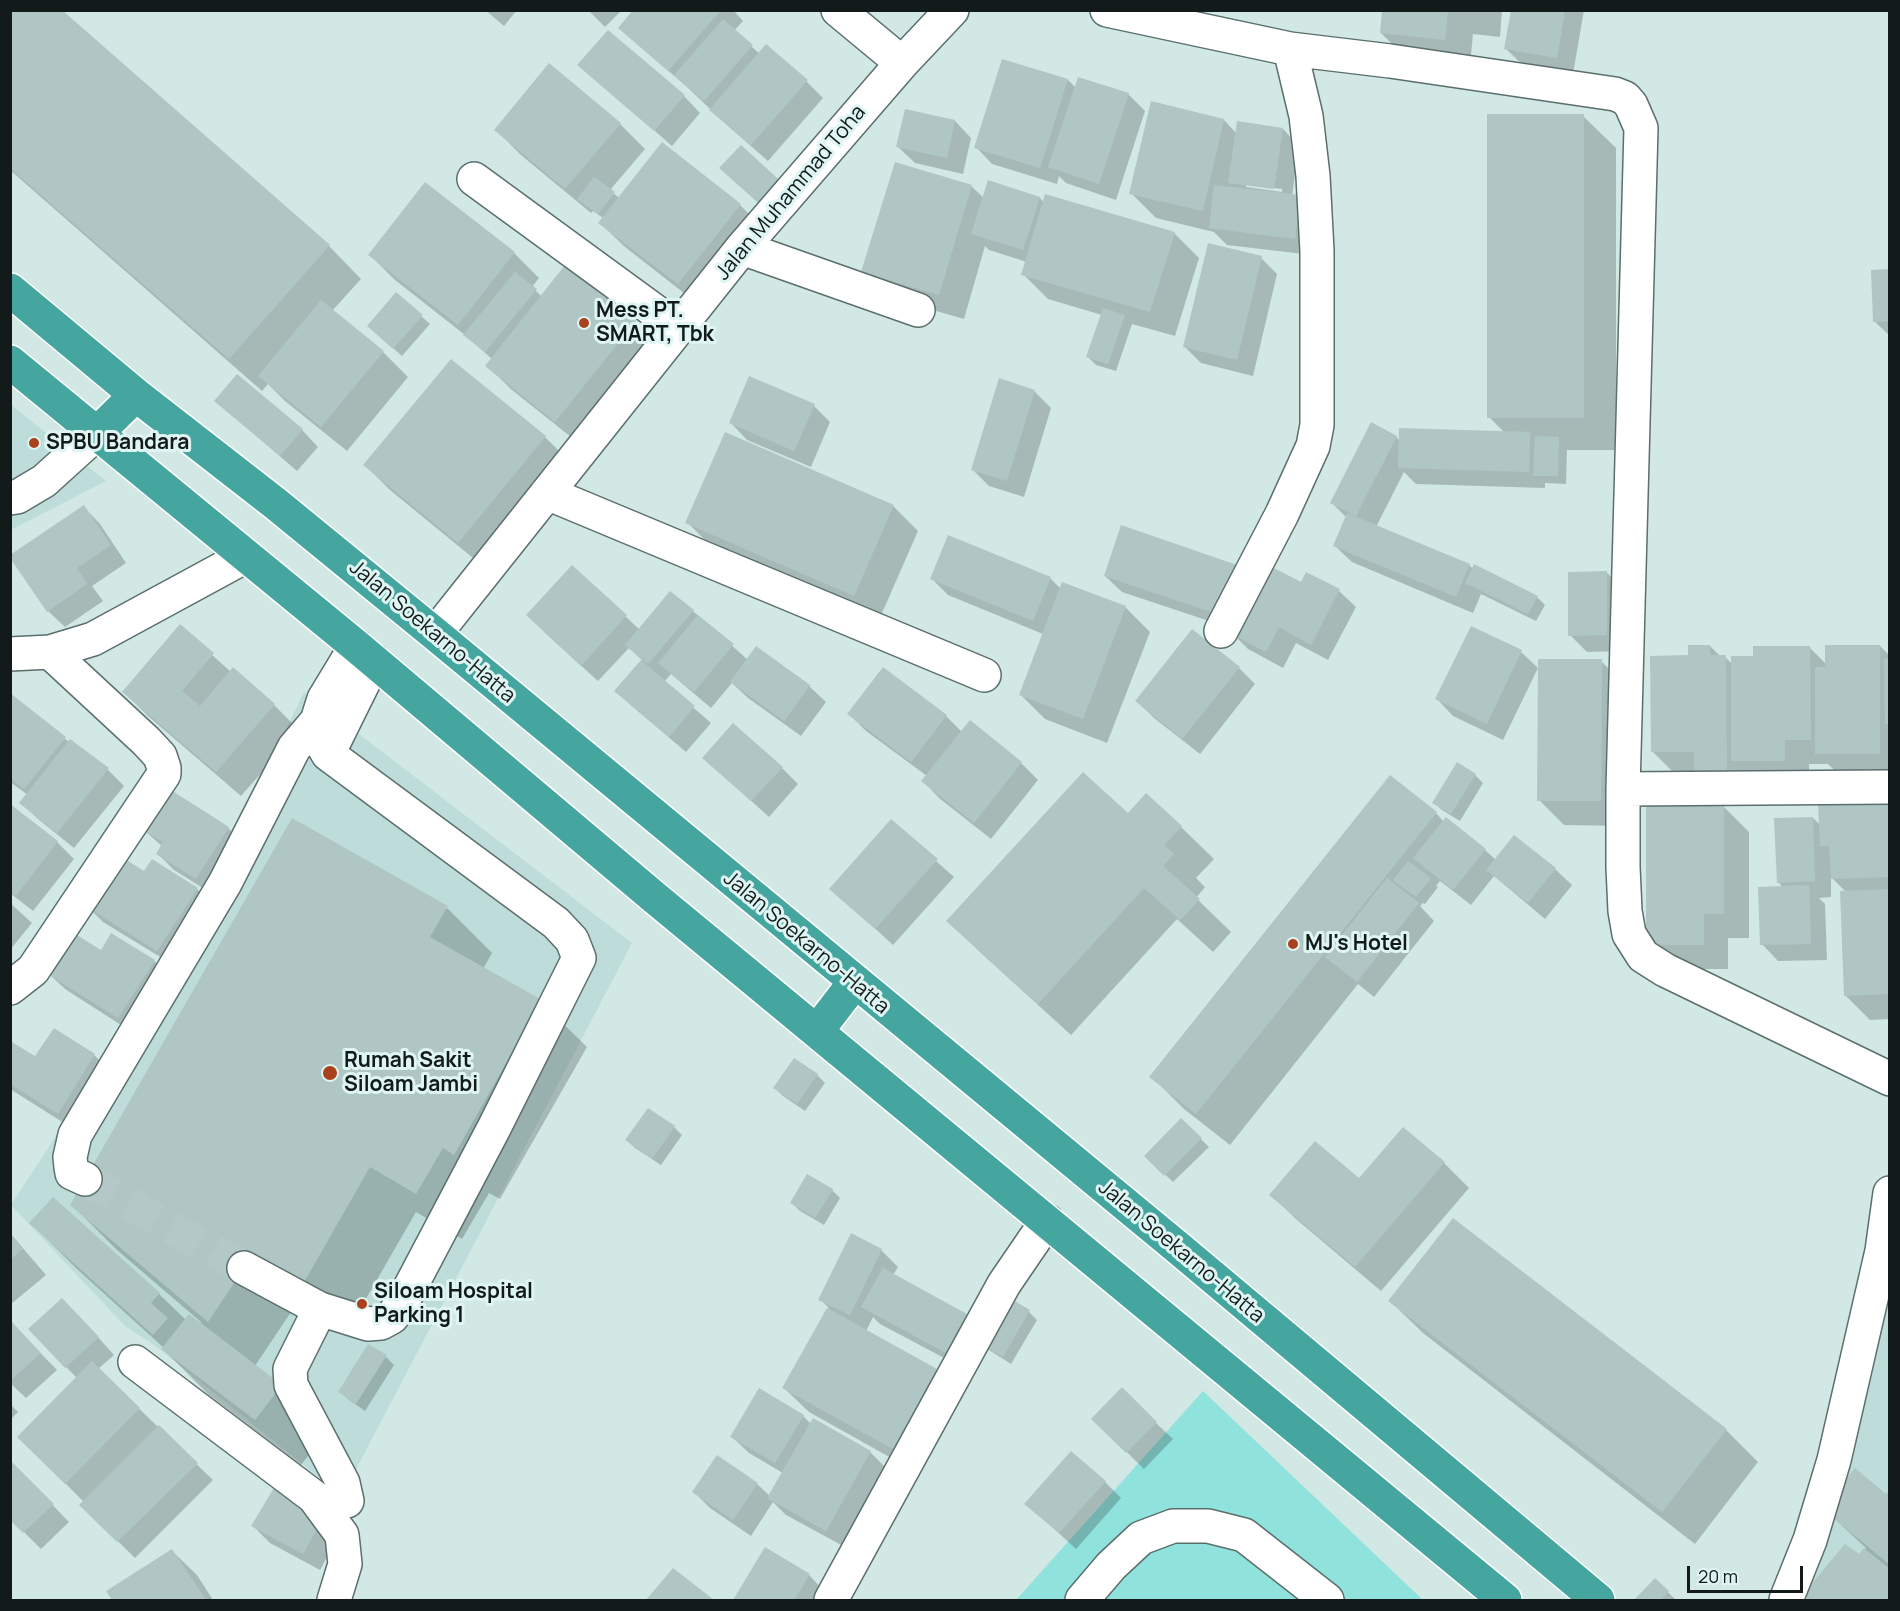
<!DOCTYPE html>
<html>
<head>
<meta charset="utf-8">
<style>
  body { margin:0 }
  #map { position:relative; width:1900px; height:1611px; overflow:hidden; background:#d1e8e5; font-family:Manrope,sans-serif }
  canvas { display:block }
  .frame { position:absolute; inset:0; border:12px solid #131b1a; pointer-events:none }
  .scale { position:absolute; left:1687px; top:1566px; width:116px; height:27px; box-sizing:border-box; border:3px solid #131b1a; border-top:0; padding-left:8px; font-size:18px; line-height:21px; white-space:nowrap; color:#131b1a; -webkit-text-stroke:4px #def5f3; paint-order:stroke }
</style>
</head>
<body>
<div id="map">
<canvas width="1900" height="1611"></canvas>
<div class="frame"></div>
<div class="scale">20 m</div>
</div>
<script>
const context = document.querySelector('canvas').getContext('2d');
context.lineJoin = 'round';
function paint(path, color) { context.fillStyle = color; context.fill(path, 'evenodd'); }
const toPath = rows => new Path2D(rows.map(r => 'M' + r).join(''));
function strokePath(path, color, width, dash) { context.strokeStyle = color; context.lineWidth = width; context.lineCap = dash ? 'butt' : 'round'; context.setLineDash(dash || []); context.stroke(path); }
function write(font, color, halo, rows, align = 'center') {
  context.font = font + ' Manrope,sans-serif'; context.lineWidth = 6; context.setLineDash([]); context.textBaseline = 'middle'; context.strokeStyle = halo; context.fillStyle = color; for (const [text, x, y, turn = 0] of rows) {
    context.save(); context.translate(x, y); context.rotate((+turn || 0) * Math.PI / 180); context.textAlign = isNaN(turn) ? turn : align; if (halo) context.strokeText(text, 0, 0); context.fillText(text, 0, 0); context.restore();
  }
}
paint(toPath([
  [10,404,106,481,11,530,10,530],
  [304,692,632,943,342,1496,157,1347,125,1326,11,1205,187,935],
  [1889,1250,1889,1600,1799,1600]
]), '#beddda');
paint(toPath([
  [1203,1391,1423,1600,1016,1600]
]), '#90e2dc');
paint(toPath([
  [10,10,329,246,361,279,332,311,383,352,408,377,347,451,285,401,268,384,262,391,10,170],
  [485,10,517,10,504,26],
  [588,10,622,10,605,27],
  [635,10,733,10,743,21,734,31,760,54,807,82,823,98,768,161,728,126,686,86,637,44],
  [1384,10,1502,10,1500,37,1473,34,1470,65,1406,58,1381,33],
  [1512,10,1584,10,1573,74,1523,65,1506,49],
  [1003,61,1068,80,1076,88,1128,94,1145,111,1116,200,1066,183,1059,176,1057,184,992,164,976,147],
  [580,65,684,96,700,113,672,146],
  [1583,116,1616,148,1616,450,1567,450,1566,484,1545,483,1545,488,1416,484,1404,472,1376,527,1469,565,1473,569,1537,597,1545,605,1536,621,1481,594,1473,613,1352,562,1335,546,1346,517,1332,503,1396,437,1400,441,1505,433,1489,417],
  [1224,120,1236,133,1283,129,1299,146,1292,196,1300,197,1312,255,1227,245,1214,232,1156,218,1131,193],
  [1246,184,1282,189,1282,192,1246,187],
  [955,121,971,138,963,174,915,163,898,147],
  [620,124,645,149,610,190,619,198,740,205,765,230,703,308,625,247,600,223,603,218,593,211,591,213,521,155,496,130],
  [426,184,514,253,539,278,532,287,542,297,635,322,659,347,581,445,512,390,487,366,492,359,465,335,395,280,370,255],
  [971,186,984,198,1040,198,1044,203,1174,233,1199,258,1175,336,1132,324,1116,371,1096,365,1088,357,1102,315,1048,299,1023,274,1027,262,989,250,985,246,964,319,888,297,863,272],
  [1261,258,1277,274,1253,376,1201,363,1185,347],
  [1890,271,1890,336,1874,321],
  [396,294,430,324,402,356,376,333],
  [451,361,545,437,570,462,484,567,390,490,365,465],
  [1034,391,1051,408,1024,497,989,486,972,469],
  [216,401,302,430,318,447,297,471],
  [814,406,830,422,811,467,747,440,731,423],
  [893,506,918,531,879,620,712,547,687,522],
  [84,507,100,524,126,563,92,586,103,601,65,627,48,611],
  [1236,566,1301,584,1307,574,1339,591,1356,607,1328,660,1296,643,1283,668,1248,649,1231,632,1233,629,1122,592,1105,576],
  [572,567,640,630,693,611,748,660,809,686,826,702,801,736,748,698,732,683,711,708,671,674,664,682,711,723,686,752,633,707,616,691,642,660,629,648,598,681,544,632],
  [1606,572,1623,589,1623,651,1587,652,1570,635],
  [1050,578,1061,589,1125,607,1150,632,1107,743,1045,719,1020,694,1043,634,948,595,932,579],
  [180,626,231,672,274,705,299,730,241,796,148,716,124,692],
  [1471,628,1521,652,1538,668,1503,740,1453,716,1437,699],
  [1710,646,1721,657,1725,657,1733,665,1754,658,1809,647,1827,665,1880,646,1890,656,1890,778,1842,778,1828,764,1809,764,1809,786,1677,776,1652,751,1689,657],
  [1601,661,1626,686,1625,826,1564,825,1539,800],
  [1239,668,1255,684,1200,754,1154,718,1137,701],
  [10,695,69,742,71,741,108,770,124,786,74,848,38,819,21,803,28,795,10,782],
  [849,714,946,716,962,732,970,722,1021,763,1038,780,991,839,939,798,923,781,927,776,866,731],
  [704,758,782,768,798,784,769,817],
  [1475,775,1483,783,1460,821,1442,810,1434,803],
  [1890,804,1890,1019,1870,1020,1845,995,1846,892,1831,877,1831,897,1819,898,1825,904,1827,960,1778,961,1762,944,1784,888,1778,882,1813,818,1821,826],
  [10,805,57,842,74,859,33,911,10,893],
  [1724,807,1749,832,1749,938,1728,938,1728,969,1673,969,1648,944],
  [1436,813,1444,822,1485,850,1496,860,1555,869,1572,885,1545,919,1494,876,1471,905,1440,881,1436,886,1438,887,1425,904,1423,903,1420,906,1434,921,1374,997,1358,984,1230,1145,1184,1109,1151,1076],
  [1128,815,1181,827,1214,859,1196,878,1205,887,1196,898,1231,932,1213,952,1177,919,1071,1035,981,953,948,921],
  [891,821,954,877,893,945,831,888],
  [138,825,228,828,245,845,214,895,174,870,157,853,162,846],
  [144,873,197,889,213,906,175,966,103,922,86,905],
  [10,903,32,923,10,950],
  [447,908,492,953,483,969,541,1002,587,1047,500,1199,489,1193,462,1239,416,1212,349,1328,299,1300,255,1366,327,1431,301,1465,209,1395,163,1349,164,1348,77,1269,31,1223,159,1294,186,1320,200,1324,201,1322,117,1250,72,1205],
  [101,952,154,961,171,977,135,1034,65,989,48,973],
  [54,1030,94,1055,111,1072,75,1130,10,1089,10,1043,36,1058],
  [817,1075,825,1083,805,1111,783,1096,775,1088],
  [1181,1120,1209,1147,1173,1182,1146,1156],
  [674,1127,682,1135,661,1165,635,1148,627,1140],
  [1444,1163,1469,1188,1381,1291,1296,1219,1271,1195,1359,1180],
  [832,1190,840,1198,824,1225,800,1211,792,1203],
  [10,1233,46,1275,10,1305],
  [881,1250,898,1267,893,1275,967,1315,983,1331,963,1368,880,1324,873,1317,866,1331,936,1370,961,1395,918,1473,809,1412,784,1388,829,1308,820,1299],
  [1007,1298,1029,1312,1037,1320,1011,1364,989,1350,981,1343],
  [1390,1301,1726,1430,1758,1462,1695,1544,1423,1333],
  [79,1316,114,1355,98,1369,213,1480,135,1558,81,1505,84,1502,19,1437,77,1378,66,1367],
  [10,1322,57,1370,26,1398,10,1383],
  [368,1346,386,1357,394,1365,365,1411,348,1399,340,1391],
  [10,1404,18,1412,10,1420],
  [803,1416,811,1424,870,1452,887,1469,843,1546,786,1515,773,1502,751,1536,710,1508,694,1492,757,1484,770,1496,783,1473,749,1453,732,1437],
  [1093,1419,1156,1423,1173,1439,1144,1469],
  [10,1461,69,1522,41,1549,10,1518],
  [1105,1482,1121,1498,1076,1549,1026,1503],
  [274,1490,340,1533,320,1570,270,1543,253,1526],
  [1890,1492,1890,1600,1810,1600,1804,1595,1859,1556,1866,1548,1823,1508,1886,1496],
  [765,1549,809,1575,825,1592,820,1600,734,1600],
  [172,1551,197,1575,213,1600,114,1600,108,1592],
  [673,1570,711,1600,648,1600],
  [1655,1580,1676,1600,1636,1600]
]), '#0003');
paint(toPath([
  [10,10,62,10,330,245,229,359,10,168],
  [633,10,721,10,668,71,618,28],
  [1382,10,1448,10,1445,40,1380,33],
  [1511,10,1565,10,1557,58,1504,49],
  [723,19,753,45,704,101,674,75],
  [608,30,685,95,654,131,577,65],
  [766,44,808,80,751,145,709,110],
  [1002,59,1068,79,1040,168,974,148],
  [549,63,621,123,565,189,494,130],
  [1078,77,1129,93,1099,184,1048,167],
  [1151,101,1224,119,1203,211,1129,194],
  [905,109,955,120,947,158,896,147],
  [1487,114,1584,114,1584,418,1487,418],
  [1237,121,1283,128,1274,189,1228,183],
  [662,142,741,204,678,284,598,223],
  [741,145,787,187,765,209,719,168],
  [895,162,972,185,939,295,861,272],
  [594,177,615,192,598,214,577,199],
  [988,180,1040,197,1023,250,971,234],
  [425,182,515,252,458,325,368,255],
  [1214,185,1301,195,1295,239,1209,228],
  [1045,194,1175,232,1150,312,1021,275],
  [1208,243,1262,256,1237,360,1183,347],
  [565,265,636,321,555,422,485,366],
  [1890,269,1890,321,1873,322,1871,270],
  [515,272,537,289,485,352,463,335],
  [396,292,423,315,393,349,367,326],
  [321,300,384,351,321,427,258,376],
  [1103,308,1125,315,1108,364,1086,357],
  [451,359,546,436,458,543,363,465],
  [237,374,303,429,280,456,214,401],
  [749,376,815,404,794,451,729,423],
  [999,378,1035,390,1007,481,971,470],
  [1371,422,1397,436,1356,516,1330,503],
  [1399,428,1530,432,1529,472,1398,468],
  [725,432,894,505,854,596,685,523],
  [1535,436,1559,437,1558,476,1533,476],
  [84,505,111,545,77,568,87,584,47,612,10,558,10,555],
  [1347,513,1470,564,1456,597,1333,546],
  [1121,525,1237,565,1220,615,1104,576],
  [948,535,1051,577,1033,621,930,579],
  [1266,564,1301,582,1306,572,1340,589,1311,645,1279,627,1266,652,1230,633],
  [1474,564,1538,596,1528,614,1465,583],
  [572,565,627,615,581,666,526,615],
  [1607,571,1607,635,1568,636,1568,572],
  [1062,582,1126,606,1083,719,1019,695],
  [670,591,694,610,648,664,625,645],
  [698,615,734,644,694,692,658,663],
  [180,624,214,653,182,691,200,706,233,667,275,704,216,772,122,692],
  [1471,626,1522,650,1487,724,1435,699],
  [1192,629,1240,667,1182,739,1135,701],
  [1688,645,1710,645,1710,655,1726,655,1727,776,1694,777,1694,752,1651,752,1650,656,1688,655],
  [1825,645,1880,645,1880,754,1815,754,1815,667,1825,667],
  [756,646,810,685,784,721,730,682],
  [1753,646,1810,646,1811,740,1785,740,1785,761,1731,761,1731,656,1753,656],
  [1538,659,1602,659,1601,801,1537,801],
  [1884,659,1890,659,1890,724,1885,724],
  [641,660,695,706,669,737,614,691],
  [883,667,947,715,911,762,847,714],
  [10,693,66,737,24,789,10,778],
  [970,720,1022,762,974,823,921,781],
  [733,723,783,767,751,801,702,758],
  [70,739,109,768,57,833,19,803],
  [1457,762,1476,774,1451,814,1432,803],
  [1083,772,1128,813,1146,793,1182,826,1164,845,1174,854,1163,866,1200,899,1180,920,1144,888,1038,1004,946,921],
  [1390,775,1437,812,1196,1114,1149,1077],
  [163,785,229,827,196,879,156,854,163,842,136,826],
  [1890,802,1890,877,1831,879,1829,846,1820,846,1818,805],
  [10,804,58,841,16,896,10,892],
  [1646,806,1724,806,1724,914,1704,914,1704,945,1646,945],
  [1446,817,1486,849,1453,890,1413,858],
  [1813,817,1815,881,1777,883,1774,818],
  [292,818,448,906,430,937,542,1000,454,1155,443,1148,416,1194,370,1167,303,1284,244,1268,208,1322,70,1205],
  [891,819,938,859,875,929,829,889],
  [1514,835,1556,868,1528,903,1486,870],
  [117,854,144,871,152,859,198,888,157,951,85,906],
  [1408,861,1431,878,1416,897,1393,880],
  [1387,878,1419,903,1357,982,1325,957],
  [1809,885,1811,944,1760,945,1758,887],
  [1890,889,1890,994,1844,996,1840,891],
  [72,932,101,950,111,933,155,960,118,1018,46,973],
  [54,1028,95,1054,58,1114,10,1084,10,1041,35,1056],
  [794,1058,818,1074,797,1104,773,1088],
  [648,1108,675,1126,652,1159,625,1140],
  [1181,1118,1202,1138,1164,1176,1144,1156],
  [1403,1127,1445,1162,1355,1267,1269,1195,1315,1141,1359,1178],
  [807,1174,833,1189,815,1218,790,1203],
  [53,1197,160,1293,151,1303,168,1318,153,1335,29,1223],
  [1453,1218,1727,1429,1662,1512,1388,1301],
  [851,1233,882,1249,850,1315,818,1300],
  [10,1235,23,1249,10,1260],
  [883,1268,967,1314,946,1353,861,1307],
  [1006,1296,1030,1310,1003,1357,979,1343],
  [62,1298,99,1337,65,1368,28,1329],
  [827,1308,937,1369,893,1449,782,1388],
  [189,1314,282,1385,255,1420,161,1349],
  [10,1320,41,1353,10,1381],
  [368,1344,387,1355,356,1404,338,1392],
  [92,1361,140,1408,65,1484,17,1437],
  [1122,1387,1157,1422,1126,1453,1091,1419],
  [759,1388,804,1415,775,1463,730,1437],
  [813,1418,871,1451,826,1531,767,1498],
  [159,1425,198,1463,117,1542,79,1505],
  [1071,1451,1106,1481,1059,1533,1024,1504],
  [717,1455,758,1483,733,1520,692,1492],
  [10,1460,54,1504,23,1533,10,1520],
  [1855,1468,1886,1494,1890,1490,1890,1565,1821,1508],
  [274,1488,324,1516,303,1554,251,1526],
  [1845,1544,1859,1554,1864,1548,1890,1569,1890,1600,1810,1600,1802,1595],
  [765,1547,810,1574,794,1600,733,1600],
  [172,1549,206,1600,112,1600,106,1591],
  [673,1568,714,1600,646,1600],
  [1655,1578,1669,1591,1661,1600,1634,1600]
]), '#b0c6c4');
strokePath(toPath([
  [85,1179,244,1268]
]), '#b4c9c7', 33, [33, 16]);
const minor = toPath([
  [838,10,902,63],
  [1107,10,1290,49,1390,61,1615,94,1625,98,1631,105,1641,128,1623,789,1623,867,1625,911,1629,934,1643,956,1665,970,1890,1079],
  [474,179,678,328],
  [742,248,918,310],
  [547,493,984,675],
  [10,498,17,497,44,481,97,433],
  [1221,631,1282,514,1313,446,1317,425,1317,251,1313,176,1306,116,1290,49],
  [435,634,742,248,902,63,952,10],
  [10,654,50,652,93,639,246,556],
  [328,754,374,661],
  [1623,789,1890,787],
  [10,988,33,970,164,774,164,768,160,756,146,741,50,652],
  [85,1179,72,1173,71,1167,70,1157,75,1135,225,883,294,748,317,721],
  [244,1268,320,1309,368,1324,381,1323,392,1317,403,1301,494,1128,579,958,572,940,556,923,328,754,320,740,317,721,324,699,356,646],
  [320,1309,290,1369,291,1385,343,1483,347,1501],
  [135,1362,314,1497,342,1535,345,1564,334,1600],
  [831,1600,1004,1284,1047,1221],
  [1082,1600,1111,1566,1141,1538,1173,1526,1208,1526,1244,1535,1327,1600],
  [1786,1600,1810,1540,1834,1460,1882,1251,1890,1193]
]);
const highway = toPath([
  [10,290,136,395,276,504,435,634,1177,1247,1598,1600],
  [10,362,356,646,655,898,1505,1600],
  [97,433,136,395],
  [817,1031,854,983]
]);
strokePath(minor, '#5b6f6d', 36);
strokePath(highway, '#fff', 36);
strokePath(minor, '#fff', 33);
strokePath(highway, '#45a6a0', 33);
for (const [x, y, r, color] of [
  [584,323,6,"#a9421c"],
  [34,443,6,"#a9421c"],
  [1293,944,6,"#a9421c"],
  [330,1073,8,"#a9421c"],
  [362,1304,6,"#a9421c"]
]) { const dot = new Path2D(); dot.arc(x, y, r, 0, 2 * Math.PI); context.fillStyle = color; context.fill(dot); strokePath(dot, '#def5f3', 2); }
write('21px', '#131b1a', '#def5f3', [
  ["Jalan Muhammad Toha",791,193,-50],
  ["Jalan Soekarno-Hatta",432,632,40],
  ["Jalan Soekarno-Hatta",806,943,40],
  ["Jalan Soekarno-Hatta",1181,1252,40]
]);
write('bold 21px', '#131b1a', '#def5f3', [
  ["Mess PT.",596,311],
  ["SMART, Tbk",596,335],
  ["SPBU Bandara",46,443],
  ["MJ's Hotel",1305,944],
  ["Rumah Sakit",344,1061],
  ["Siloam Jambi",344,1085],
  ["Siloam Hospital",374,1292],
  ["Parking 1",374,1316]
], 'left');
</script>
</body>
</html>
